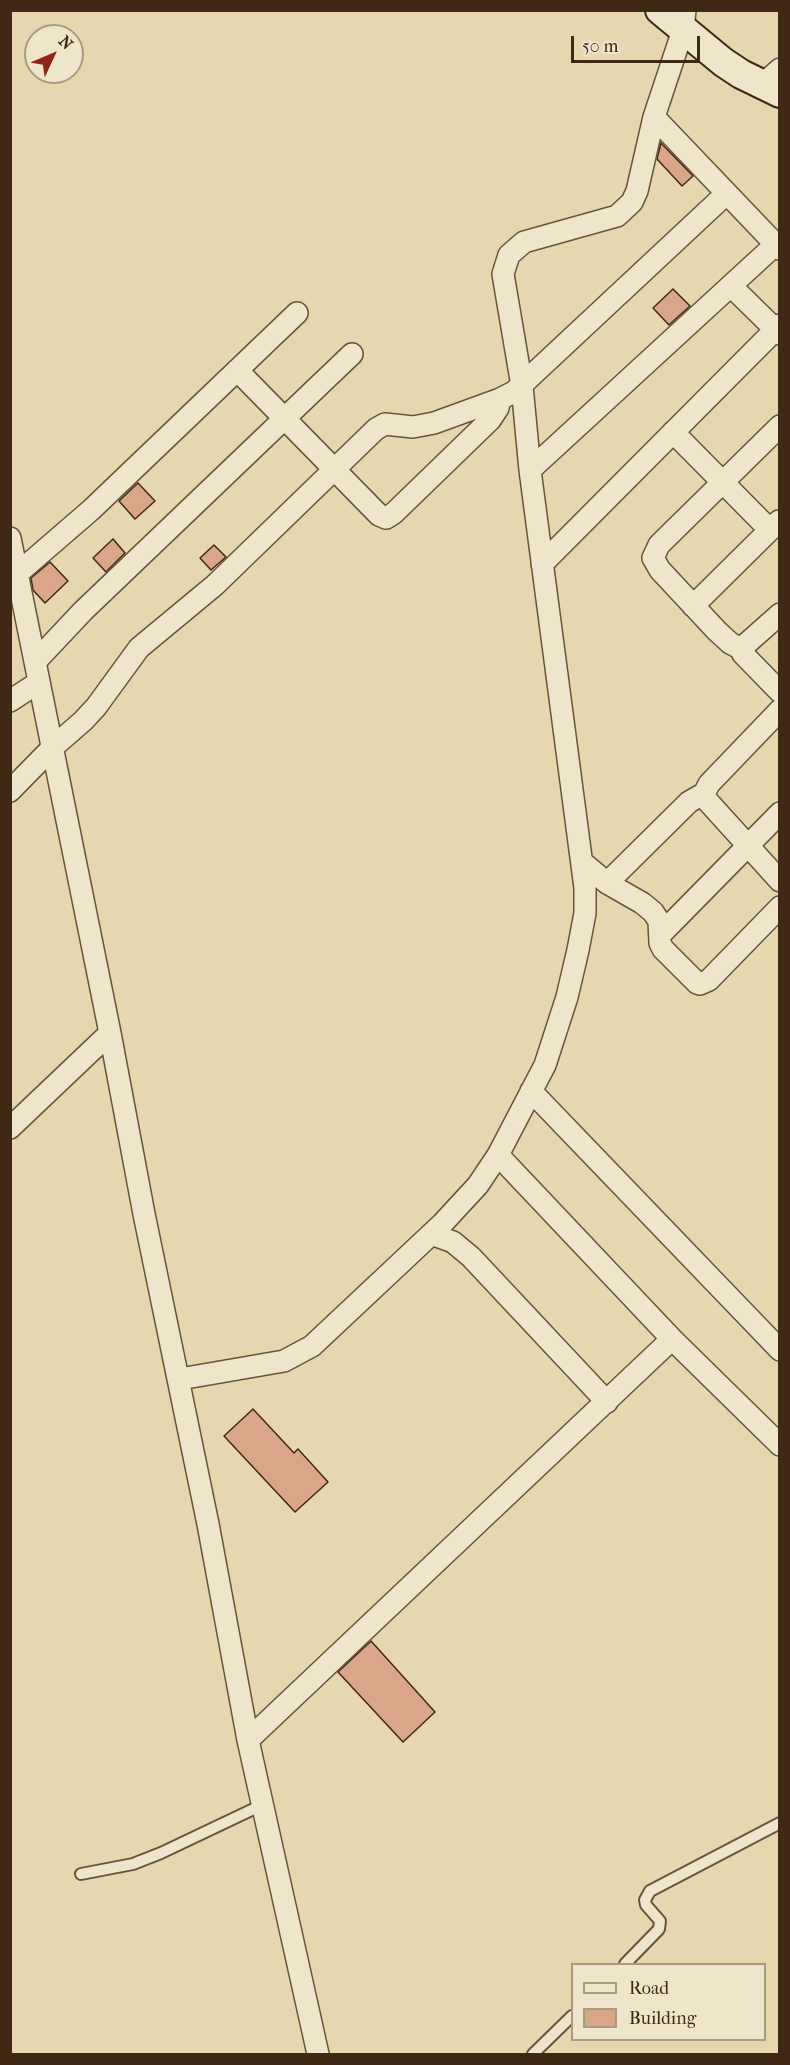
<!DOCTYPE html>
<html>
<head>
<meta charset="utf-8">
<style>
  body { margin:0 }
  #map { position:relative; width:790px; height:2065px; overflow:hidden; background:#e6d7af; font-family:"IM FELL French Canon",serif }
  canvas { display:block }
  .frame { position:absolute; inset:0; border:12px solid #3f2914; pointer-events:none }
  .legend { position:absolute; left:571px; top:1963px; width:195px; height:78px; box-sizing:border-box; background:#efe5cb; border:2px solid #a99a82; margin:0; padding:8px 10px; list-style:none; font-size:18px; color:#3f2914 }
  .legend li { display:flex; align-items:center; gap:12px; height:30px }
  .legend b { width:30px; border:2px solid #a99a82 }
  .north { position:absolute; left:24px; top:24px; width:60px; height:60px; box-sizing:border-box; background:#efe5cb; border:2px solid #a99a82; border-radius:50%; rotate:46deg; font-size:16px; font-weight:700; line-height:24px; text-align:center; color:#3f2914 }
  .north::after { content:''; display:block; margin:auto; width:21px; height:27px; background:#8f2418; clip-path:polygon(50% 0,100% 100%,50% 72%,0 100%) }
  .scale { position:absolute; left:571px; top:36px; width:129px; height:27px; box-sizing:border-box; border:3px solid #3f2914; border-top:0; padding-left:8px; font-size:18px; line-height:21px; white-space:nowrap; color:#3f2914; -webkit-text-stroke:4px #efe5cb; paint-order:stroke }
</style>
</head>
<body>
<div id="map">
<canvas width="790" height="2065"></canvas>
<div class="frame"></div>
<ul class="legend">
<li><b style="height:8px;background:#efe5cb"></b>Road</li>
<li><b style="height:16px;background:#daa688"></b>Building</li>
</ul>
<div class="north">N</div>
<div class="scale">50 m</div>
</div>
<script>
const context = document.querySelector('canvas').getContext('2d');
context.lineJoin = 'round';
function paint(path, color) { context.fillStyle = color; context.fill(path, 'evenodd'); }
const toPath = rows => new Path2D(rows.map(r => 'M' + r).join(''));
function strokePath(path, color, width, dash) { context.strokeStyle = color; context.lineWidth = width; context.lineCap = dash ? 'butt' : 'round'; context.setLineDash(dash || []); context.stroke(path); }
const building = toPath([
  [661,143,693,176,682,186,657,159,661,143],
  [673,289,690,306,669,325,653,308,673,289],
  [138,483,155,501,135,519,119,501,138,483],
  [113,539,125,553,106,572,93,558,113,539],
  [214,545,226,557,211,570,200,558,214,545],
  [50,562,68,581,45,603,33,590,31,578,50,562],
  [253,1409,294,1453,298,1449,328,1482,295,1512,224,1436,253,1409],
  [371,1641,435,1712,403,1742,338,1672,371,1641]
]);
paint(building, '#daa688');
strokePath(building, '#3f2914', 1.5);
const lane = toPath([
  [81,1874,133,1864,161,1853,262,1805],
  [625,1964,659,1929,660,1921,646,1905,645,1900,650,1891,780,1823],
  [533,2054,572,2016]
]);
const street = toPath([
  [762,85,780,69],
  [654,117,780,249],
  [731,286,780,334],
  [237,370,379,515,386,518,394,513,490,420,498,408,500,399],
  [673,432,770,530],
  [530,470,775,245],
  [10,538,110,1033,144,1214,208,1524,248,1740,318,2054],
  [542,564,780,325],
  [18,573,91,510,297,313],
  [693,606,779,521],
  [780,614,745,645,743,654,780,692],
  [743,650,730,643,717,631,660,570,653,558,659,545,665,539,780,426],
  [35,662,83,611,352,354],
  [10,701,39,682],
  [780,710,709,784,703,796,780,881],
  [10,791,53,747,83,721,96,707,139,648,215,585,376,429,385,424,413,427,434,423,500,399,514,392,726,194],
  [582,862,607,883,642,903,653,912,659,921,660,943,663,949,697,983,700,984,709,980,780,907],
  [607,883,689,802,703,794],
  [660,935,780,813],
  [531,1091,780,1350],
  [10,1128,110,1033],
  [498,1155,672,1339,780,1445],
  [431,1234,453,1242,471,1257,607,1402],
  [180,1379,284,1361,312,1346,442,1224,478,1185,498,1155,545,1065,567,997,578,950,585,913,585,888,530,470,522,386,503,274,509,255,524,242,617,216,632,202,637,191,654,117,683,30,685,10],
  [248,1740,672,1339]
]);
const secondary = toPath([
  [660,10,723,62,741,74,780,93]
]);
strokePath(lane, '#69543b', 14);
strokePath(street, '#69543b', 24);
strokePath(secondary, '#3f2914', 32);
strokePath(lane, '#efe5cb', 10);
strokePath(street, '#efe5cb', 21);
strokePath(secondary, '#efe5cb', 28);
</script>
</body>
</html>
